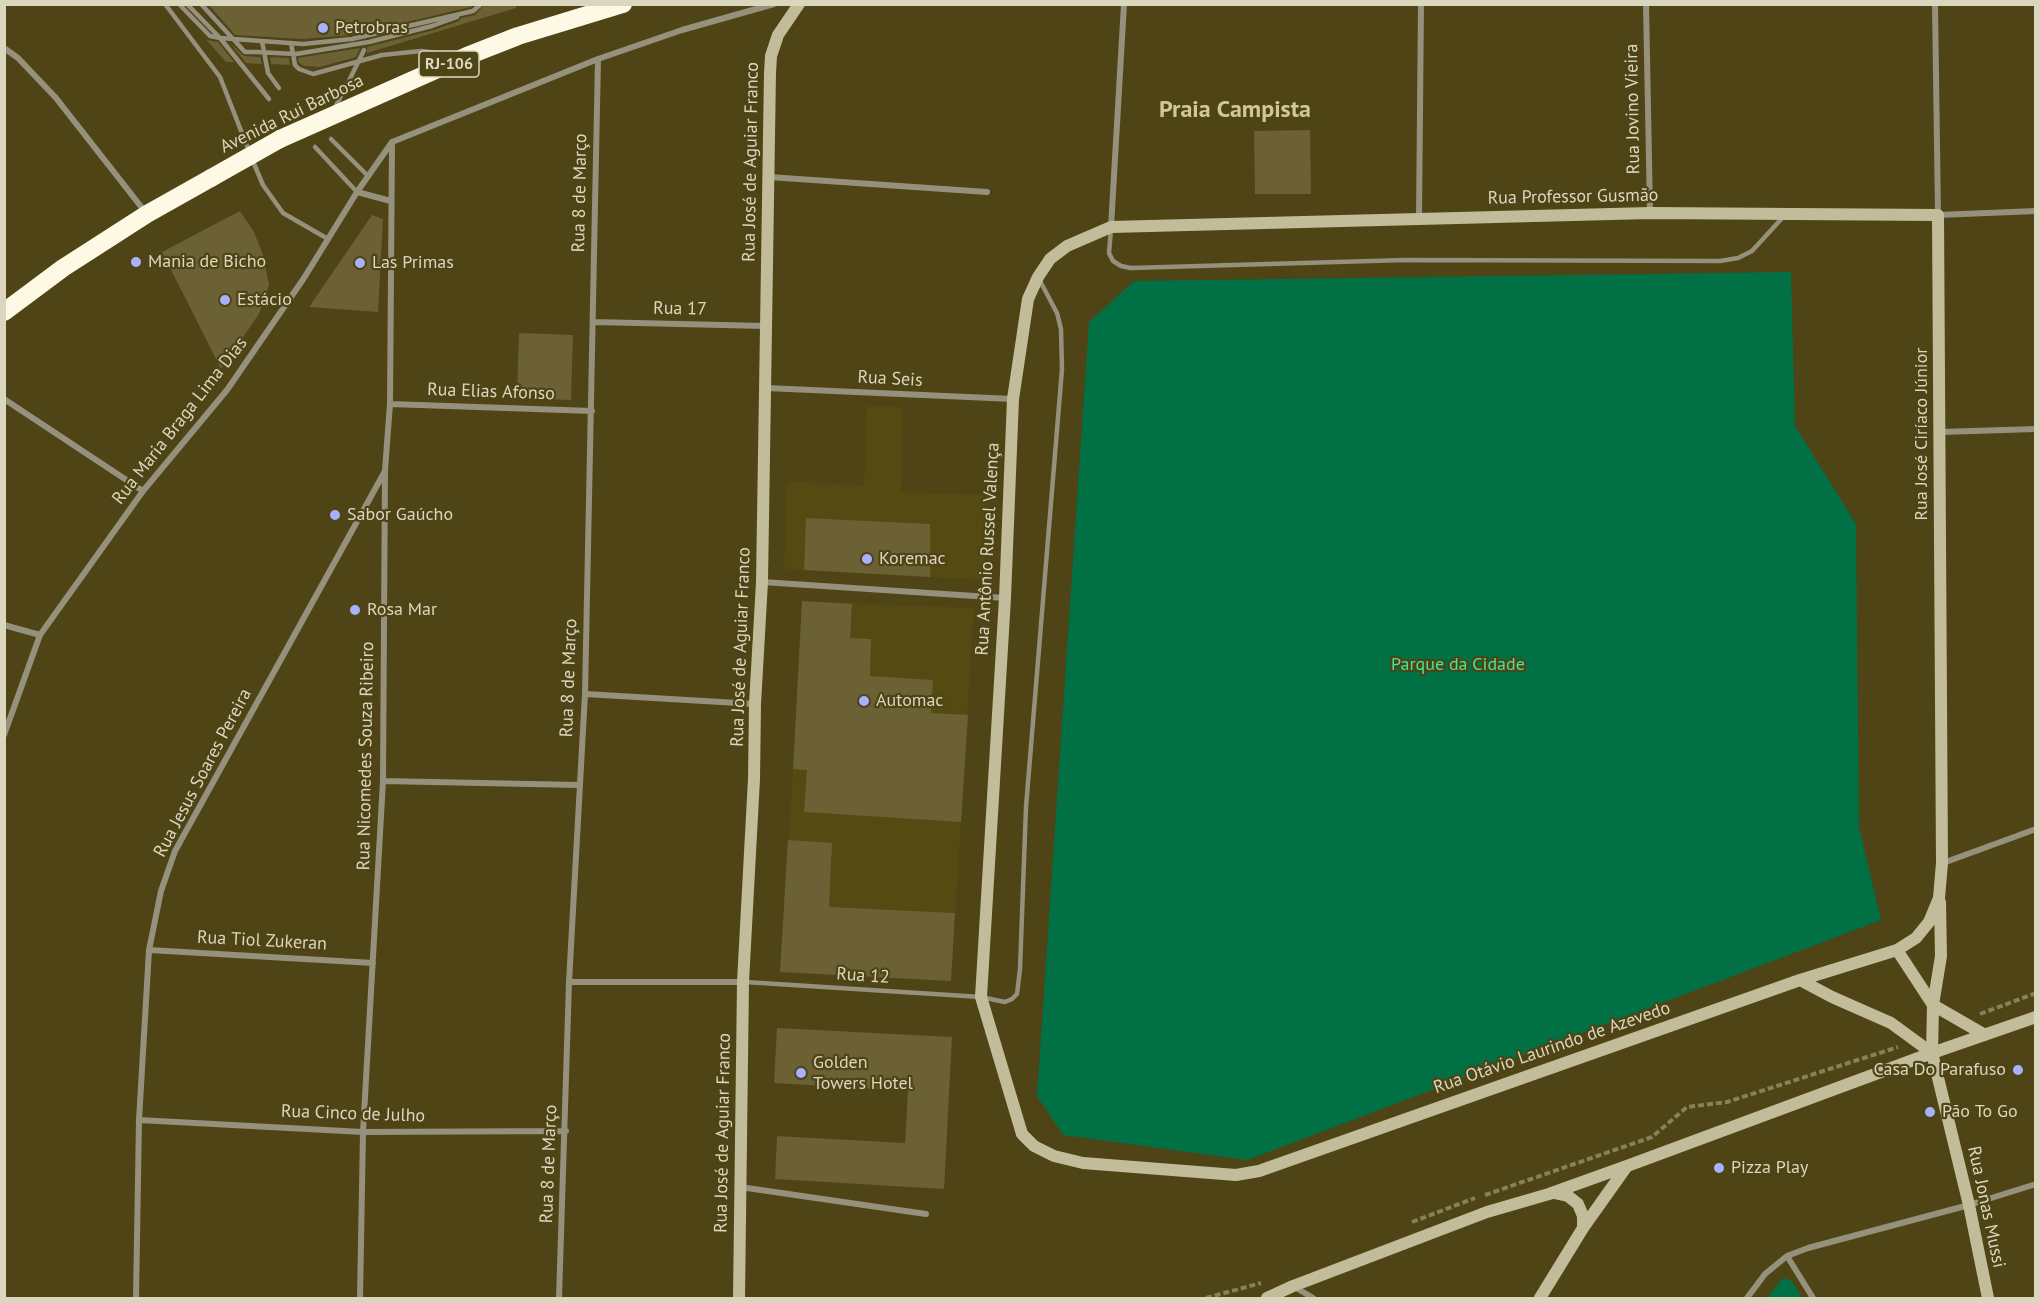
<!DOCTYPE html>
<html>
<head>
<meta charset="utf-8">
<style>
  body { margin:0 }
  #map { position:relative; width:2040px; height:1303px; overflow:hidden; background:#4e4416; font-family:"PT Sans",sans-serif }
  canvas { display:block }
  .frame { position:absolute; inset:0; border:6px solid #dbd7be; pointer-events:none }
</style>
</head>
<body>
<div id="map">
<canvas width="2040" height="1303"></canvas>
<div class="frame"></div>
</div>
<script>
const context = document.querySelector('canvas').getContext('2d');
context.lineJoin = 'round';
function paint(path, color) { context.fillStyle = color; context.fill(path, 'evenodd'); }
const toPath = rows => new Path2D(rows.map(r => 'M' + r).join(''));
function strokePath(path, color, width, dash) { context.strokeStyle = color; context.lineWidth = width; context.lineCap = dash ? 'butt' : 'round'; context.setLineDash(dash || []); context.stroke(path); }
function write(font, color, halo, rows, align = 'center') {
  context.font = font + ' "PT Sans",sans-serif'; context.lineWidth = 4.5; context.setLineDash([]); context.textBaseline = 'middle'; context.strokeStyle = halo; context.fillStyle = color; for (const [text, x, y, turn = 0] of rows) {
    context.save(); context.translate(x, y); context.rotate((+turn || 0) * Math.PI / 180); context.textAlign = isNaN(turn) ? turn : align; if (halo) context.strokeText(text, 0, 0); context.fillText(text, 0, 0); context.restore();
  }
}
paint(toPath([
  [867,406,903,407,901,492,988,495,982,580,784,569,787,482,864,485],
  [802,601,974,608,951,981,780,972,793,769]
]), '#554a11');
paint(toPath([
  [1791,272,1795,426,1856,524,1859,827,1881,920,1247,1160,1063,1135,1037,1096,1089,322,1134,281],
  [1785,1278,1793,1282,1802,1298,1767,1298,1781,1280]
]), '#017044');
paint(toPath([
  [208,4,474,4,471,7,351,35,303,39,235,35],
  [485,4,515,4,516,8,367,53,367,47,434,30,459,21,461,18,475,15],
  [193,25,207,40,218,42,234,62,226,62],
  [230,43,244,56,260,57,262,64,246,63],
  [360,48,356,57,320,67,304,66,299,63,298,58],
  [270,57,289,58,290,65,271,64],
  [1310,130,1311,194,1255,194,1254,131],
  [240,211,254,232,263,255,269,285,259,314,221,369,162,252],
  [372,215,383,219,378,312,309,307],
  [519,333,573,335,571,400,517,398],
  [806,518,930,524,930,577,804,570],
  [802,601,852,604,850,638,871,639,870,676,933,680,931,713,968,715,961,822,804,812,807,770,793,769],
  [788,840,832,843,829,907,955,913,951,981,780,972],
  [777,1028,952,1037,944,1189,775,1179,777,1136,905,1143,908,1091,774,1083]
]), '#6b6134');
strokePath(toPath([
  [1980,1014,2036,993],
  [1485,1195,1652,1137,1687,1107,1727,1102,1898,1047],
  [1412,1222,1475,1198],
  [1206,1298,1261,1283]
]), '#87805a', 4, [6, 3]);
strokePath(toPath([
  [165,4,220,77,249,151],
  [179,4,210,36,220,38,269,99],
  [187,4,220,38,303,44,352,39,473,11,481,4],
  [201,4,245,52,256,52,296,54,369,42,432,26,457,17],
  [262,41,268,73,279,88],
  [291,43,295,65,299,69,313,74,382,55,421,51,453,55],
  [334,109,347,85],
  [331,139,368,176],
  [315,147,357,192],
  [252,159,263,185,283,213,328,239],
  [1111,229,1109,253,1113,261,1121,266,1131,268,1405,260,1720,261,1738,258,1752,251,1784,216],
  [745,982,981,997,1005,1002,1012,999,1017,994,1020,969,1026,807,1062,369,1061,329,1057,313,1039,279]
]), '#95917d', 4.5);
strokePath(toPath([
  [1646,4,1650,212],
  [1935,4,1938,215,2036,211],
  [4,48,18,58,56,98,146,213],
  [769,177,987,192],
  [357,192,391,201],
  [1419,219,1421,4],
  [1111,227,1124,4],
  [593,322,766,326],
  [766,388,1013,399],
  [4,399,143,491],
  [390,404,592,411],
  [1940,432,2036,429],
  [762,582,1005,598],
  [4,625,40,635],
  [585,694,755,704],
  [4,735,40,635,143,491,227,390,304,278,357,192,392,142,598,59,682,30,774,4],
  [383,781,579,785],
  [1943,863,2036,829],
  [149,950,373,963],
  [569,982,743,982],
  [139,1120,363,1132,566,1131],
  [740,1187,926,1214],
  [1787,1256,1813,1298],
  [1293,1286,1313,1298],
  [136,1298,139,1120,149,950,161,891,175,851,385,471],
  [360,1298,363,1132,383,781,385,470,390,404,392,142],
  [559,1298,569,982,585,694,598,59],
  [1747,1298,1765,1274,1787,1256,1808,1248,1969,1205,2036,1184]
]), '#95917d', 6);
strokePath(toPath([
  [1650,213,1938,215,1942,863,1939,898,1929,922,1916,938,1897,950,1800,980,1259,1171,1236,1175,1083,1163,1054,1156,1034,1146,1022,1134,981,997,1005,598,1013,399,1028,299,1038,277,1050,259,1067,246,1111,227,1650,213],
  [1940,902,1941,956,1933,1005,1932,1053,1969,1205,1988,1298],
  [1897,950,1933,1005,1985,1035],
  [1800,980,1832,997,1891,1023,1932,1053],
  [1554,1193,1568,1196,1578,1204,1583,1216,1583,1228],
  [739,1298,743,982,754,779,755,704,762,582,770,73,771,56,778,35,799,4],
  [1267,1298,1293,1286,1487,1212,1549,1194,1627,1166,1932,1053,2036,1017],
  [1540,1298,1583,1228,1627,1166]
]), '#c2bc9b', 12);
strokePath(toPath([
  [280,139,467,56,518,36,623,4],
  [4,312,63,268,147,214,211,178]
]), '#fdf9e5', 18);
strokePath(toPath([
  [347,85,364,50]
]), '#95917d', 4.5);
strokePath(toPath([
  [211,178,280,139]
]), '#fdf9e5', 18);
for (const [x, y, r, color] of [
  [323,28,6,"#a7b1fc"],
  [136,262,6,"#a7b1fc"],
  [360,263,6,"#a7b1fc"],
  [225,300,6,"#a7b1fc"],
  [335,515,6,"#a7b1fc"],
  [867,559,6,"#a7b1fc"],
  [355,610,6,"#a7b1fc"],
  [864,701,6,"#a7b1fc"],
  [2018,1070,6,"#a7b1fc"],
  [801,1073,6,"#a7b1fc"],
  [1930,1112,6,"#a7b1fc"],
  [1719,1168,6,"#a7b1fc"]
]) { const dot = new Path2D(); dot.arc(x, y, r, 0, 2 * Math.PI); context.fillStyle = color; context.fill(dot); strokePath(dot, '#4e4416', 2); }
for (const [x, y, w] of [
  [449,64,60]
]) { const box = new Path2D(); box.roundRect(x - w / 2, y - 13, w, 26, 4.5); context.fillStyle = '#4e4416'; context.fill(box); strokePath(box, '#dbd7be', 1.5); }
write('bold 16px', '#dbd7be', null, [
  ["RJ-106",449,64]
]);
write('18px', '#dbd7be', '#4e4416', [
  ["Petrobras",335,28],
  ["Mania de Bicho",148,262],
  ["Las Primas",372,263],
  ["Estácio",237,300],
  ["Sabor Gaúcho",347,515],
  ["Koremac",879,559],
  ["Rosa Mar",367,610],
  ["Automac",876,701],
  ["Golden",813,1063],
  ["Towers Hotel",813,1084],
  ["Casa Do Parafuso",2006,1070,"right"],
  ["Pão To Go",1942,1112],
  ["Pizza Play",1731,1168]
], 'left');
write('18px', '#dbd7be', '#4e4416', [
  ["Rua Jovino Vieira",1633,109,-91],
  ["Avenida Rui Barbosa",292,114,-26],
  ["Rua José de Aguiar Franco",751,162,-89],
  ["Rua 8 de Março",580,193,-89],
  ["Rua Professor Gusmão",1573,197,-1],
  ["Rua 17",680,309,1],
  ["Rua Seis",890,379,3],
  ["Rua Elias Afonso",491,392,2],
  ["Rua Maria Braga Lima Dias",180,421,-52],
  ["Rua José Ciríaco Júnior",1922,434,-90],
  ["Rua Antônio Russel Valença",988,549,-87],
  ["Rua José de Aguiar Franco",741,647,-88],
  ["Rua 8 de Março",569,678,-88],
  ["Rua Nicomedes Souza Ribeiro",366,756,-89],
  ["Rua Jesus Soares Pereira",203,773,-62],
  ["Rua Tiol Zukeran",262,941,3],
  ["Rua 12",863,976,4],
  ["Rua Otávio Laurindo de Azevedo",1552,1048,-19],
  ["Rua Cinco de Julho",353,1114,2],
  ["Rua José de Aguiar Franco",723,1133,-89],
  ["Rua 8 de Março",549,1164,-88],
  ["Rua Jonas Mussi",1986,1207,78]
]);
write('18px', '#45e699', '#4e4416', [
  ["Parque da Cidade",1458,665]
]);
write('bold 24px', '#d1c796', '#4e4416', [
  ["Praia Campista",1235,110]
]);
</script>
</body>
</html>
